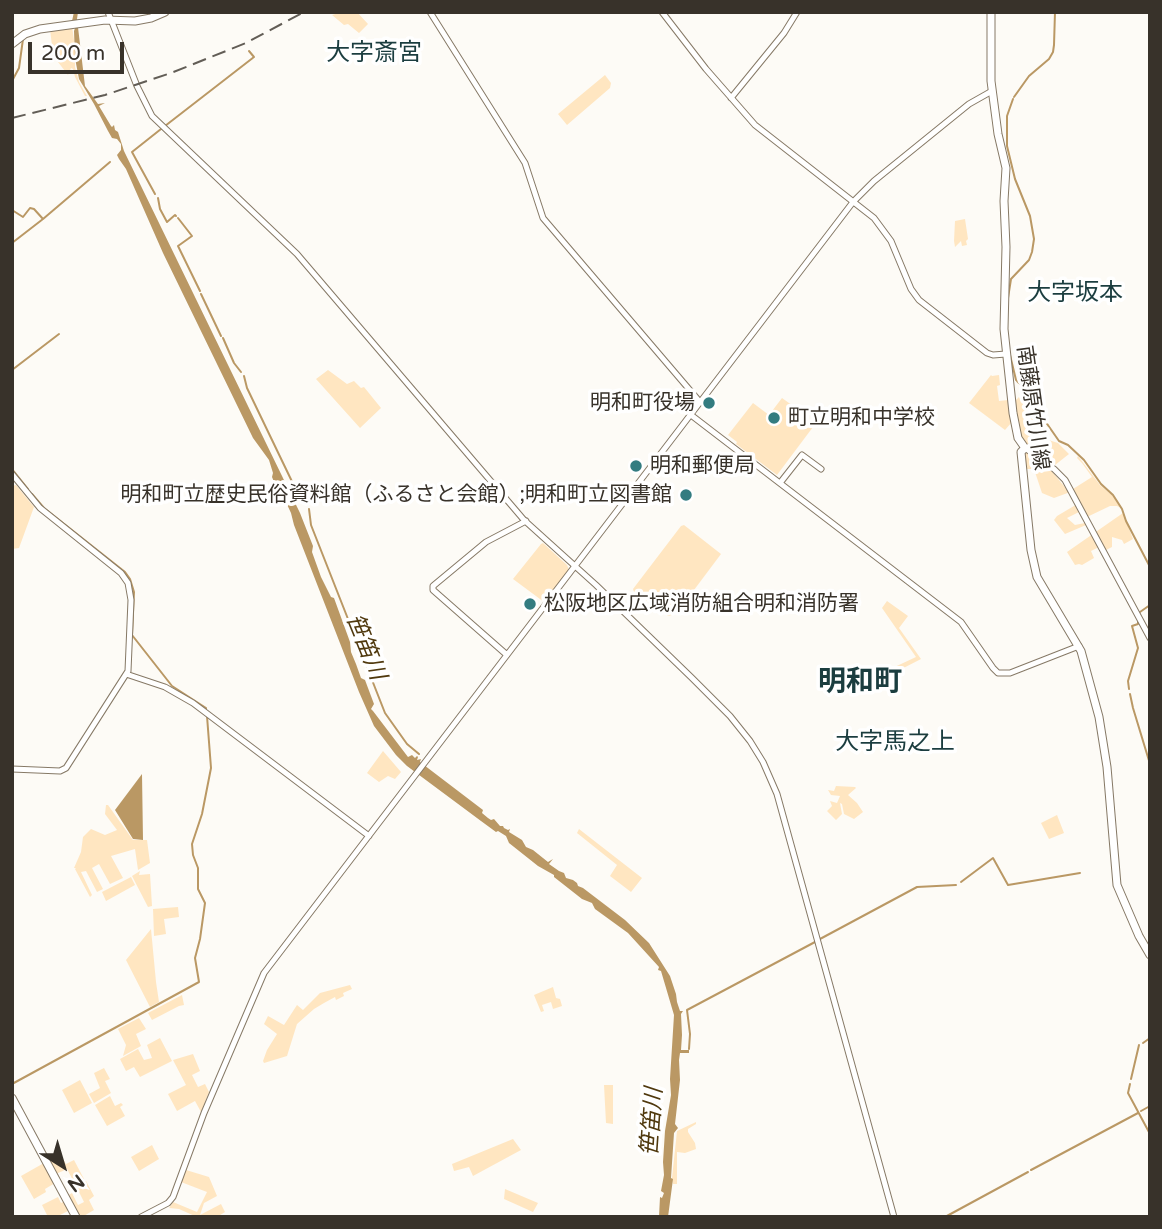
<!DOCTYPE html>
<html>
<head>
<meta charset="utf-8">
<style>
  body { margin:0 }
  #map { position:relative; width:1162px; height:1229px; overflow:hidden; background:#fdfbf6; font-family:"Varela Round",sans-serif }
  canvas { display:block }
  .frame { position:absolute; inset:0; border:14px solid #38322a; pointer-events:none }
  .north { position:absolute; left:28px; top:1131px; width:70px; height:70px; -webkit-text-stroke:5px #fff; paint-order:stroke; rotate:143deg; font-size:19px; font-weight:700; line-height:28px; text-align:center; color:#38322a }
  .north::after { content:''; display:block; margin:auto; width:24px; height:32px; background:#38322a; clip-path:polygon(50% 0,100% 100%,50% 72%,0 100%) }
  .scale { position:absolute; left:28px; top:42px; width:96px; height:32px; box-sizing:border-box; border:4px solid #38322a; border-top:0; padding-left:9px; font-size:21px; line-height:24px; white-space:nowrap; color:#38322a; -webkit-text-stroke:5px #fff; paint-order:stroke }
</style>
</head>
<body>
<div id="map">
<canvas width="1162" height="1229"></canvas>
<div class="frame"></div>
<div class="north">N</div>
<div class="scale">200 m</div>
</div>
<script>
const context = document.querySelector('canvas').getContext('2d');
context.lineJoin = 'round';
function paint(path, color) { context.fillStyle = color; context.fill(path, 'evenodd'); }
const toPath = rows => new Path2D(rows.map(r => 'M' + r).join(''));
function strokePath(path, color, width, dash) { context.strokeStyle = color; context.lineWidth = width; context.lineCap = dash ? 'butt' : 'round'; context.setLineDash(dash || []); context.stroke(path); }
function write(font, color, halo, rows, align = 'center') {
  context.font = font + ' "Varela Round","Noto Sans JP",sans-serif'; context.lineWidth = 7; context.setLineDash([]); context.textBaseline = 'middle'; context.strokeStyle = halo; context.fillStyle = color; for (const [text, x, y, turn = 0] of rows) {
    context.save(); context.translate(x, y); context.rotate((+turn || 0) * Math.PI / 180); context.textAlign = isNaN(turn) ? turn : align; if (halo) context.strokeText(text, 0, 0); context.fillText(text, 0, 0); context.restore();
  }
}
paint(toPath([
  [342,12,357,12,368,24,359,33,348,24,344,25,332,15],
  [72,26,75,47,75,67,79,82,87,96,85,96,75,77,73,69,71,68,68,75,58,62,51,46,52,46,50,29],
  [605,75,611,83,610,88,567,125,558,114],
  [965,219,968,239,966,241,967,245,962,246,961,241,955,247,954,241,955,221],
  [328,370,347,384,354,381,361,388,364,387,381,408,360,428,316,379],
  [991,375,992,376,999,375,1000,385,997,386,999,401,1008,400,1012,422,1005,430,969,403],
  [1019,397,1034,419,1036,436,1058,443,1069,454,1050,469,1068,491,1073,489,1092,477,1082,463,1077,458,1078,456,1100,485,1113,496,1118,504,1121,508,1133,539,1124,544,1122,540,1112,537,1112,547,1106,550,1103,545,1091,551,1094,558,1082,565,1079,564,1075,565,1067,552,1123,513,1121,508,1117,506,1110,506,1087,517,1083,510,1067,518,1075,525,1085,523,1086,525,1065,534,1054,520,1057,516,1079,503,1073,491,1054,498,1042,493,1034,469,1026,469,1014,402],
  [782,398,803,413,801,417,813,427,777,475,736,444,737,442,728,435,753,403,769,415],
  [16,485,34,507,19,548,12,549,12,486],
  [684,525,721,554,676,614,668,616,634,592,633,589,681,526],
  [543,543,567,565,569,570,544,602,513,579,541,544],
  [887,601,908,616,899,628,921,659,888,676,886,671,916,657,882,608],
  [383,751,401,772,395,779,388,776,379,782,367,773],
  [836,786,855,787,856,788,848,795,857,803,863,812,854,819,844,814,842,804,840,803,842,814,836,820,827,811,832,806,830,801,837,803,840,796,831,795,828,790,834,791],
  [106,805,108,805,133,840,147,840,150,863,138,870,135,849,111,856,123,878,110,884,99,864,92,868,103,889,97,892,86,871,81,872,92,895,90,897,75,869,76,868,74,868,81,852,83,837,91,829,105,835,117,830,105,814],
  [1057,815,1064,833,1049,839,1041,823],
  [579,829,642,878,631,892,610,876,617,865,577,833],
  [140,871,139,875,150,874,152,906,148,907,132,876],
  [131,877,135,885,106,901,102,892],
  [178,907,179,917,164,919,166,934,154,936,153,909],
  [151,929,156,982,159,1002,150,1007,126,960],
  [350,985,352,989,343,993,344,996,336,1000,335,997,324,1003,314,1009,297,1024,287,1056,264,1063,263,1061,267,1050,277,1034,264,1024,268,1016,284,1025,297,1005,303,1010,320,993],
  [553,987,556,998,560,999,562,1006,553,1009,551,1002,542,1005,544,1011,541,1012,534,995],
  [182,995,184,1005,179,1006,152,1020,148,1013],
  [139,1018,146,1029,136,1034,141,1046,123,1056,126,1045,118,1029],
  [160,1038,172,1061,140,1077,134,1067,126,1071,120,1059,138,1049,144,1060,152,1058,147,1045],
  [193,1054,200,1071,192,1075,198,1087,205,1084,209,1092,201,1112,195,1101,177,1111,168,1094,186,1085,173,1060],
  [104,1068,110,1079,105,1081,111,1093,94,1103,89,1094,100,1088,94,1073],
  [80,1080,92,1103,74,1113,62,1090],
  [604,1085,613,1085,613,1124,606,1123],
  [110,1096,115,1106,121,1103,123,1105,120,1107,125,1116,107,1126,95,1105],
  [696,1122,696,1124,688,1129,688,1132,695,1143,696,1149,685,1153,677,1152,677,1184,673,1184,672,1178,677,1131],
  [513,1139,521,1150,473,1176,469,1167,454,1171,452,1164],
  [152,1145,159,1159,139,1171,131,1157],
  [60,1154,66,1164,74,1160,84,1179,75,1184,67,1169,56,1174,48,1160],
  [44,1163,55,1183,45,1189,46,1192,34,1199,21,1176],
  [186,1170,209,1177,217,1196,204,1203,200,1215,221,1204,225,1212,217,1217,197,1217,179,1209,169,1208,173,1202,197,1212,207,1192,181,1182],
  [86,1181,94,1196,89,1200,94,1210,82,1217,78,1217,67,1196,72,1193,78,1205,84,1202,76,1186],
  [505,1189,538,1203,533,1212,504,1199],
  [58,1197,61,1203,65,1201,70,1210,56,1217,48,1217,42,1205]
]), '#ffe6c1');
paint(toPath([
  [74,12,78,12,77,19,85,86,98,104,105,103,99,106,111,126,112,127,114,125,115,130,118,132,124,151,300,513,313,546,312,552,321,577,331,597,334,598,350,642,351,652,356,664,361,678,365,680,374,704,371,709,373,711,408,757,412,755,415,758,417,756,418,757,417,760,421,759,420,762,483,810,482,813,488,818,491,820,494,819,500,826,503,826,504,828,508,830,510,829,509,832,522,840,526,847,533,850,548,862,553,859,549,864,559,871,564,873,566,878,573,880,577,883,578,886,583,888,625,920,649,943,670,976,676,994,677,1002,680,1011,683,1011,681,1014,682,1035,681,1050,689,1050,689,1053,680,1053,679,1060,680,1080,675,1124,678,1128,674,1133,671,1178,673,1179,668,1217,662,1217,661,1215,659,1217,660,1197,662,1198,664,1193,661,1191,664,1175,663,1162,665,1131,671,1095,670,1079,674,1015,661,971,658,970,659,967,628,933,595,909,592,903,582,899,554,877,554,875,538,866,509,843,506,836,498,831,496,832,481,821,407,766,396,755,374,726,359,692,294,525,291,513,284,498,279,494,272,477,273,473,269,460,253,438,163,253,126,169,119,159,117,155,121,150,121,144,117,139,112,138,108,131,94,104,79,79,75,58,74,31,75,28,72,21],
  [142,774,143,840,133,839,115,810]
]), '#ba9864');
strokePath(toPath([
  [12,81,19,68,23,39],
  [1014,97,1029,76,1049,59,1053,52,1054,45,1055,12],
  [165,126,254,57,249,51],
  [155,194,132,152,161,129],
  [158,198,160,209,167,222,175,215,176,216],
  [12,210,23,217,30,208,34,209,43,219,12,243],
  [178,218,192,236,178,246,200,291],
  [43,219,110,162],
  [201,294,221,336],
  [1008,298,1011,279,1029,260,1032,252,1034,239,1030,216,1015,179,1007,146,1007,116,1013,99],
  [223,338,234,363,241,372],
  [1010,355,1016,380],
  [12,370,59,334],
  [244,376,247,388,298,494,307,505],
  [1017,381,1019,383],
  [1020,385,1059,441,1068,445,1084,460,1101,484,1113,495,1122,509,1126,521,1150,567],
  [12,469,28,489],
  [32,494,44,508,125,572,130,579,134,592,132,635,172,686,206,708,206,711],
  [309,509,311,525,385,713,407,744,419,754],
  [1140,612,1150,605],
  [1129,689,1128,681,1138,648,1132,626,1138,624,1138,622],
  [1130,694,1133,708,1150,764],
  [961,882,993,858,1008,885,1080,873],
  [820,939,917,887,956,885],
  [1143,1043,1150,1038],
  [689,1049,690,1034,687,1010,815,942],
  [1131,1079,1139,1045],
  [12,1084,199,982,195,958,200,939,205,903,198,889,198,868,193,855,192,844,202,814,211,768,207,716],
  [1130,1084,1128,1093,1150,1134],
  [1141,1111,1150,1106],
  [1031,1170,1138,1113],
  [945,1217,1028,1172]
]), '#ba9864', 2);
const minor = toPath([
  [108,12,137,86,152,116,297,254,524,520,596,585,692,678,730,716,750,741,763,762,777,794,894,1217],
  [430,12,525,163,543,218,700,402],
  [662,12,706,69,755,125,874,218,891,241,911,289,919,300,987,353,993,355,1006,354],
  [731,98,784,33,797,12],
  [691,415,961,622,993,668,998,673,1010,673,1079,646],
  [1025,448,1054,469,1065,480,1150,638],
  [12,474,40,508,121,573,128,583,131,600,128,671,66,768,60,771,12,769],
  [780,483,802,455,821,469],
  [507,655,433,590,433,586,486,542,526,521],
  [126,674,165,687,193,703,369,836],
  [141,1217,168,1203,173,1197,204,1113,264,973,853,202,874,181,969,104,992,91]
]);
const major = toPath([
  [991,12,991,81,998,134,1006,168,1004,201,1006,247,1004,329,1013,413,1018,438,1025,448,1021,452,1031,550,1037,577,1081,651,1099,717,1107,767,1117,885,1139,936,1150,955],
  [12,44,25,34,40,29,105,20,135,21,151,18,165,12],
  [12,1098,76,1217]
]);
strokePath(minor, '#867966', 7);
strokePath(major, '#867966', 9);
strokePath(minor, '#fff', 5);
strokePath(major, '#fff', 7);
strokePath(toPath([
  [12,118,105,95,171,73,246,43,304,12]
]), '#625d56', 2, [14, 7]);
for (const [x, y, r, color] of [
  [709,403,7,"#337c80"],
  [774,418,7,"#337c80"],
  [636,466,7,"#337c80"],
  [686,495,7,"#337c80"],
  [530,604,7,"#337c80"]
]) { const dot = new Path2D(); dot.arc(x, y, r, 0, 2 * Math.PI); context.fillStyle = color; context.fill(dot); strokePath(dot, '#fff', 2.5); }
write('21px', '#38322a', '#fff', [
  ["明和町役場",695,403,"right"],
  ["町立明和中学校",788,418],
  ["明和郵便局",650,466],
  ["明和町立歴史民俗資料館（ふるさと会館）;明和町立図書館",672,495,"right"],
  ["松阪地区広域消防組合明和消防署",544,604]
], 'left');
write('21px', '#38322a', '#fff', [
  ["南藤原竹川線",1032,408,82]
]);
write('italic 23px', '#50390e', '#fff', [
  ["笹笛川",365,647,68],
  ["笹笛川",653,1122,-86]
]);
write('24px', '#1b3d3f', '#fff', [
  ["大字斎宮",374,54],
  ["大字坂本",1075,294],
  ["大字馬之上",895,743]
]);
write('bold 28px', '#1b3d3f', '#fff', [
  ["明和町",860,683]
]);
</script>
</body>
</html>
